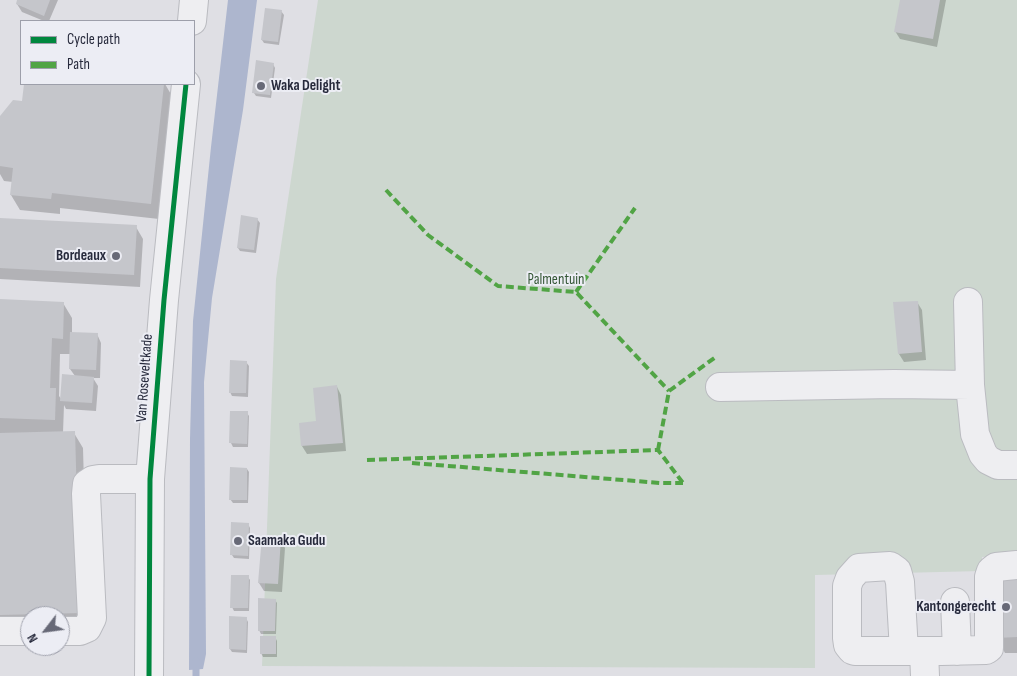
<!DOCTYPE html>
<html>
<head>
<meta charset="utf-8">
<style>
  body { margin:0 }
  #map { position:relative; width:1017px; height:676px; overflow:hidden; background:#dfdfe4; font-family:"Sofia Sans Condensed",sans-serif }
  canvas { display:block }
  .legend { position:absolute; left:20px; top:20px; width:175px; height:65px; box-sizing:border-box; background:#ecedf4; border:1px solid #9d9faa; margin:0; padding:6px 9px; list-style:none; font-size:15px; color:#272a3c }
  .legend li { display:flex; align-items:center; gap:10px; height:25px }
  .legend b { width:25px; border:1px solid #9d9faa }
  .north { position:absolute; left:20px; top:606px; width:50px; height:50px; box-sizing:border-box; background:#ecedf4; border:1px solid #9d9faa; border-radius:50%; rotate:240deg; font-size:14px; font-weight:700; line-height:20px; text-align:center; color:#272a3c }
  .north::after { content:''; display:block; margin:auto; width:18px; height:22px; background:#676977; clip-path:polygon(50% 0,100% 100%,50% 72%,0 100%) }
</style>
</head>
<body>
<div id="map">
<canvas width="1017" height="676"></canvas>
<ul class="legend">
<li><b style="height:6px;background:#00873e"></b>Cycle path</li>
<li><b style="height:6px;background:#51a445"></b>Path</li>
</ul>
<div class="north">N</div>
</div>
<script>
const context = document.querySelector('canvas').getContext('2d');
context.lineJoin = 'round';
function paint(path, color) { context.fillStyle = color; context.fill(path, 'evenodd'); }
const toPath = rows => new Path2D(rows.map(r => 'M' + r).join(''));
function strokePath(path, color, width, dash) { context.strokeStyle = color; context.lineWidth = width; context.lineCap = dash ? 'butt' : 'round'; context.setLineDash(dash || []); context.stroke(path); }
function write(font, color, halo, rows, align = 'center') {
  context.font = font + ' "Sofia Sans Condensed",sans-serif'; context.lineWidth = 4; context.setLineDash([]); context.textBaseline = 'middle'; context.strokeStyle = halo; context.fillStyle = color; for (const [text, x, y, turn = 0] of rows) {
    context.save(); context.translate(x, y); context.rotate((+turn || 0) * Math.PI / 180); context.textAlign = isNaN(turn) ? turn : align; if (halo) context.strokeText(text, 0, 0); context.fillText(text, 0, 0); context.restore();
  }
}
paint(toPath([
  [318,0,1017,0,1017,555,982,557,982,571,815,575,815,668,262,666,276,279]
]), '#cdd7cf');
paint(toPath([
  [228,0,257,0,243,110,212,298,204,382,206,654,203,669,189,670,190,439,193,321,211,147]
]), '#adb6ce');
paint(toPath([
  [19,0,58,0,49,21,44,21,22,12,17,4],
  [902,0,946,0,937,47,900,39,895,31],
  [281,11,284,15,279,45,264,43,262,40],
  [273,64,275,68,271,98,256,96,254,93],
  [25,84,165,84,172,96,159,219,60,208,60,214,20,210,11,195,13,182,4,181,0,174,0,119,23,102],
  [0,219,136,227,143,239,140,287,0,279],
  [257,219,260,223,256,253,240,251,238,248],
  [0,300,63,303,72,318,72,334,97,334,101,343,100,378,93,378,98,386,96,411,66,409,64,405,63,433,74,433,83,448,88,628,60,629,60,616,30,616,30,629,0,630],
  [60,354,71,354,70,369,75,376,62,400,59,396],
  [917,302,922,310,926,360,904,362,899,354],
  [246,362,249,366,248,397,232,396,230,392],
  [337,387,341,395,346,451,307,454,302,446],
  [247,413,249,416,248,447,233,447,231,443],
  [247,469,249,472,248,503,233,503,230,499],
  [248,524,250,528,249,559,234,558,232,555],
  [280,539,285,548,282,592,264,591,259,583],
  [248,577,250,580,249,611,234,611,232,607],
  [1017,577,1017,653,1005,653,996,637],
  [275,600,277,603,276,634,261,634,259,630],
  [246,618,248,622,247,653,232,652,230,649],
  [275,637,277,641,277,657,263,657,261,653]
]), '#0003');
strokePath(toPath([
  [196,661,196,676]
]), '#adb6ce', 7);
paint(toPath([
  [17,0,50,0,44,16,16,4],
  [900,0,940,0,933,39,894,32],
  [265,8,282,10,278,42,261,40],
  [256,60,274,63,270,95,252,93],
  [24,84,164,84,151,204,52,193,51,199,10,195,13,168,0,166,0,116,13,100,22,101],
  [241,215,258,218,254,250,237,248],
  [0,218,137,225,134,275,0,268],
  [0,299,64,302,63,339,52,338,50,388,56,388,55,420,0,418],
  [918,301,922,352,898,354,893,302],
  [70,332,98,333,96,370,69,369],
  [230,360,247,361,246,393,229,393],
  [62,374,94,377,92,403,60,401],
  [337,385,343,443,301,446,299,423,316,421,313,388],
  [230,411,248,411,247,444,229,443],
  [75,431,80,613,0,615,0,433],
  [230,467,247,468,247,500,229,500],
  [231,522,249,523,248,556,230,555],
  [262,536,281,538,278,584,258,583],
  [231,575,249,575,248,608,230,608],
  [1017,576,1017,637,995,638,993,577],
  [258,598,276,599,275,631,258,631],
  [229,616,247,617,246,650,229,649],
  [260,636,276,636,276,654,260,654]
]), '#c5c6cb');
const minor = toPath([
  [192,21,194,0],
  [968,302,970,385,975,434,983,454,988,460,998,465,1017,465],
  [720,387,894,384,970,385],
  [955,602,957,651],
  [0,631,30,631],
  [60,631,80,631,87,628,92,618,86,494,87,484,93,480,99,479,150,479],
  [904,651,900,582,897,571,890,566,859,568,850,578,847,586,847,638,848,645,852,650,855,651,941,651,986,650,989,648,989,577,991,571,996,567,1017,565],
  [924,651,925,676],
  [149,676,150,479,164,300,186,84]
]);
strokePath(minor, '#babbc0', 30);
strokePath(minor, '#eeeef1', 28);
strokePath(toPath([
  [386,190,428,235,498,286,576,292,669,391],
  [576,292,635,208],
  [658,450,669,391,717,356],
  [367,460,658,450,683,483],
  [412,463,660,483,683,483]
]), '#51a445', 4, [8, 4]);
strokePath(toPath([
  [149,676,150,479,164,300,186,84]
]), '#00873e', 5);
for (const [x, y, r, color] of [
  [261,86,5,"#676977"],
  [116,256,5,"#676977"],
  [238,541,5,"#676977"],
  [1006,607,5,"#676977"]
]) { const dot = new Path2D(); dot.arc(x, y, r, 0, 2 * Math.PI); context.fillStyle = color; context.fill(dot); strokePath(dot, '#ecedf4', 2); }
write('bold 15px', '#272a3c', '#ecedf4', [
  ["Waka Delight",271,86],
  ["Bordeaux",106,256,"right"],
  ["Saamaka Gudu",248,541],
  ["Kantongerecht",996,607,"right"]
], 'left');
write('15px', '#355736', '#ecedf4', [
  ["Palmentuin",556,280]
]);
write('15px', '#272a3c', '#ecedf4', [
  ["Van Roseveltkade",145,378,-86]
]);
</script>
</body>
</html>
